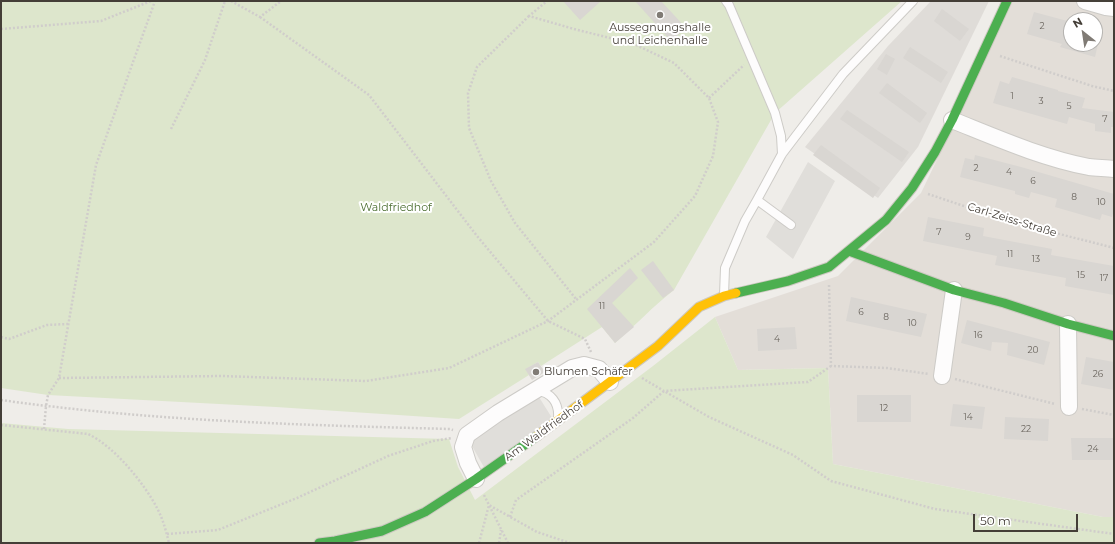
<!DOCTYPE html>
<meta charset="utf-8">
<style>
body{margin:0}
#map{position:relative;width:1115px;height:544px;overflow:hidden;background:#efede9;font-family:Montserrat,sans-serif}
canvas{display:block}
.frame{position:absolute;inset:0;border:2px solid #443e37;pointer-events:none}
.north{position:absolute;left:1063px;top:12px;width:40px;height:40px;box-sizing:border-box;background:#fff;border:1px solid #b4b2af;border-radius:50%;rotate:330deg;font-size:11px;font-weight:700;line-height:16px;text-align:center;color:#443e37}
.north::after{content:'';display:block;margin:auto;width:14px;height:18px;background:#807b75;clip-path:polygon(50% 0,100% 100%,50% 72%,0 100%)}
.scale{position:absolute;left:973px;top:514px;width:105px;height:18px;box-sizing:border-box;border:2px solid #443e37;border-top:0;padding-left:5px;font-size:12px;line-height:14px;white-space:nowrap;color:#443e37;-webkit-text-stroke:3px #fff;paint-order:stroke}
</style>
<div id="map">
<canvas width="1115" height="544"></canvas>
<div class="frame"></div>
<div class="north">N</div>
<div class="scale">50 m</div>
</div>
<script>
const c = document.querySelector('canvas').getContext('2d');
c.lineJoin = 'round';
function fill(path, color) { c.fillStyle = color; c.fill(path, 'evenodd'); }
function stroke(path, color, width, dash) { c.strokeStyle = color; c.lineWidth = width; c.lineCap = dash ? 'butt' : 'round'; c.setLineDash(dash || []); c.stroke(path); }
function drawText(font, color, halo, rows, align = 'center') {
  c.font = font + ' Montserrat,sans-serif'; c.lineWidth = 4; c.setLineDash([]); c.textBaseline = 'middle'; c.strokeStyle = halo; c.fillStyle = color; for (const [text, x, y, turn = 0] of rows) {
    c.save(); c.translate(x, y); c.rotate((+turn || 0) * Math.PI / 180); c.textAlign = isNaN(turn) ? turn : align; if (halo) c.strokeText(text, 0, 0); c.fillText(text, 0, 0); c.restore();
  }
}
fill(new Path2D(`
 M1013,1H1114V517H1103L833,464L828,368L738,370L715,317L838,276L921,193ZM1071,20H1095V44H1071Z`), '#e3ded8');
fill(new Path2D(`
 M931,1H989L918,147L878,198L805,147L888,46Z`), '#dfdcd8');
fill(new Path2D(`
 M1,1H902L775,113L674,290C653,306 635,326 615,343L602,327L541,366L538,362L526,369L529,375L459,419L276,407L48,395L1,388Z
 M715,317L738,370L828,368L833,464L1103,517H1114V543H1V423L68,429L449,439L458,467L475,500L653,366Z`), '#dde6cc');
fill(new Path2D(`
 M808,162L835,181L793,259L766,237Z
 M537,394L554,421L485,469L468,439Z`), '#e0deda');
fill(new Path2D(`
 M563,1H601L580,20Z
 M635,1H661L686,28L671,41Z
 M942,9L969,29L960,41L934,21Z
 M1034,12L1071,22V44H1098L1095,57L1060,47L1062,44L1027,34Z
 M910,47L948,72L941,83L903,58Z
 M886,54L895,59L887,75L877,69Z
 M1012,77L1058,90V91L1085,98L1082,108L1114,112V127H1111V133L1095,131V124L1069,117L1067,124L993,103L1000,81L1009,84Z
 M887,83L927,113L920,123L879,93Z
 M847,110L909,152L902,162L840,119Z
 M821,145L880,188L873,198L813,155Z
 M975,155L1021,167L1114,194V210L1112,217L1102,214L1100,220L1055,207L1057,199L1031,192L1029,198L1015,194V191L960,177L965,158L974,160Z
 M928,217L984,228L983,236L1052,249L1051,255L1114,266V295L1065,286L1066,278L995,265L997,256L923,241Z
 M653,261L674,290L663,298L641,270Z
 M630,268L638,278L612,303L634,327L615,343L587,309Z
 M851,297L927,314L921,337L846,321Z
 M967,320L1050,342L1044,365L1007,355L1008,343L992,342L991,351L961,343Z
 M795,327L797,349L758,351L757,329Z
 M1086,357L1114,362V390L1081,384Z
 M538,362L545,372L532,380L525,369Z
 M857,395H911V422H857Z
 M953,404L985,407L982,429L950,426Z
 M1005,417L1049,419L1048,441L1004,439Z
 M1071,438H1114V460H1072Z`), '#d9d6d2');
const lane = new Path2D(`
 M726,1L729,5L775,113L781,136L782,154
 M757,200L791,225
 M724,295L725,268L745,221L757,200L782,154L843,74L913,1
 M537,391C551,392 559,403 558,417`);
const street = new Path2D(`
 M1085,1L1106,7L1114,8
 M952,120C997,138 1042,158 1089,167C1097,168 1106,168 1114,169
 M1068,324L1069,407
 M942,376L954,290
 M476,479L468,463L463,447L467,435L498,413L572,368L584,365L599,369L610,382`);
const fast = new Path2D(`
 M849,251L954,290L1004,303L1068,324L1114,336
 M736,293L788,281L829,267L886,220L912,188L935,152L952,120L1007,1
 M319,543L335,541L382,531L425,512L476,479L537,436`);
const slow = new Path2D(`
 M537,436L658,346L699,307L724,296L736,293`);
stroke(lane, '#cdcbc7', 10);
stroke(street, '#cdcbc7', 18);
stroke(fast, '#cdc9c1', 11);
stroke(slow, '#cdc9c1', 11);
stroke(new Path2D(`
 M231,1L260,17L281,1
 M529,16L477,67L468,93L469,128L491,181L515,223L576,299
 M260,17L369,95L477,236L548,321L585,339L591,352
 M1,29L101,21L151,1
 M1000,56L1092,86L1114,91
 M709,98L744,65
 M171,129L205,60L225,1
 M928,194L1009,221L1114,248
 M829,285L831,366L887,368L929,374
 M1,337L9,339L47,325L68,324
 M59,378L222,376L366,381L449,368L548,321L654,242L695,196L713,156L718,122L709,98L674,63L634,44L574,29L529,16L547,1
 M642,378L664,391L808,382L831,366
 M955,379L1055,404
 M1,400C150,421 300,425 450,429L453,430
 M1082,409L1114,415
 M1,425L88,434C114,446 144,483 157,508C163,519 166,531 169,543
 M44,429L46,406L48,395L59,378L96,165L155,1
 M484,495L508,543
 M510,517L516,500L633,418L664,391L709,417L793,455L831,481L935,509L1114,534
 M167,534L218,530L297,498L388,456L433,441L452,438
 M479,543L489,505L537,532L570,543
 M499,543L501,530`), '#d0cdcb', 2.5, [2, 2]);
stroke(lane, '#fdfcfc', 8);
stroke(street, '#fdfcfc', 16);
stroke(fast, '#4caf50', 9);
stroke(slow, '#ffc107', 9);
for (const [x, y, r, color] of [
 [660,15,4,"#807b75"],
 [536,372,4,"#807b75"]
]) { const dot = new Path2D(); dot.arc(x, y, r, 0, 2 * Math.PI); c.fillStyle = color; c.fill(dot); stroke(dot, '#fff', 1.5); }
drawText('9px', '#6a655e', null, [
 ["2",1042,26],
 ["1",1012,96],
 ["3",1041,101],
 ["5",1069,106],
 ["7",1105,119],
 ["2",976,168],
 ["4",1009,172],
 ["6",1033,181],
 ["8",1074,197],
 ["10",1101,202],
 ["7",939,232],
 ["9",968,237],
 ["11",1010,254],
 ["13",1036,259],
 ["15",1081,275],
 ["17",1104,278],
 ["11",602,306],
 ["6",861,312],
 ["8",886,317],
 ["10",912,323],
 ["16",978,335],
 ["4",777,339],
 ["20",1033,350],
 ["26",1098,374],
 ["12",884,408],
 ["14",968,417],
 ["22",1026,429],
 ["24",1093,449]
]);
drawText('11px', '#443e37', '#fff', [
 ["Aussegnungshalle",660,28],
 ["und Leichenhalle",660,41],
 ["Blumen Schäfer",544,372,"left"]
]);
drawText('11px', '#4b6e31', '#fff', [
 ["Waldfriedhof",396,208]
]);
drawText('11px', '#443e37', '#fff', [
 ["Carl-Zeiss-Straße",1012,220,17],
 ["Am Waldfriedhof",544,431,-36]
]);
</script>
